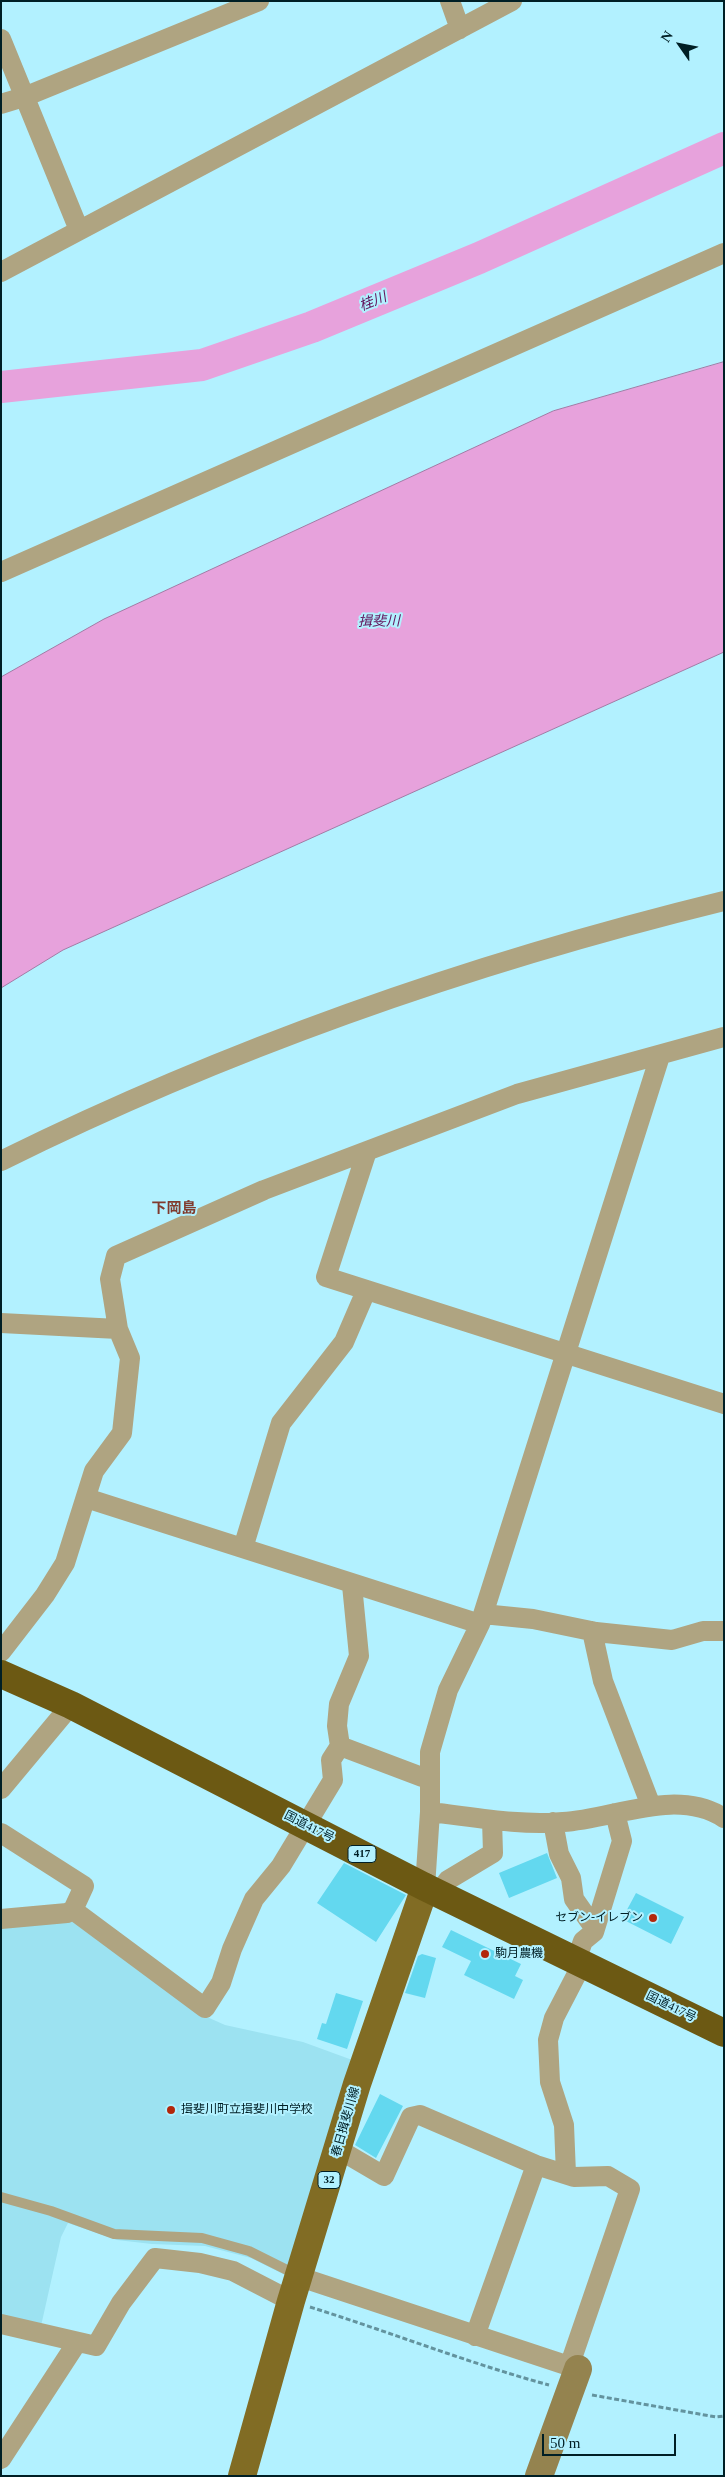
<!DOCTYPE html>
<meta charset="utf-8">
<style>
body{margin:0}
#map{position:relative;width:725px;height:2477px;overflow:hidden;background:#b2f1ff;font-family:"Times New Roman",serif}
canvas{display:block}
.frame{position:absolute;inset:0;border:2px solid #001f25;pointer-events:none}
.north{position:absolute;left:655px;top:20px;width:50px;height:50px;-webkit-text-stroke:4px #b2f1ff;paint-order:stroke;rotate:303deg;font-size:14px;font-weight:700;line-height:20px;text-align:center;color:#001f25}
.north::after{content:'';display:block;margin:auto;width:18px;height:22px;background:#001f25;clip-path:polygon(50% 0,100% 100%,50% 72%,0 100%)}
.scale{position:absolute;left:542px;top:2434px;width:134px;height:22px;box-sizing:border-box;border:2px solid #001f25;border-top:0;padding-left:6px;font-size:15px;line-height:18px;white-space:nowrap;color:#001f25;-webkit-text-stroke:4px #b2f1ff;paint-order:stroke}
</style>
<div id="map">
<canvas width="725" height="2477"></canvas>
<div class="frame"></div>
<div class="north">N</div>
<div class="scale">50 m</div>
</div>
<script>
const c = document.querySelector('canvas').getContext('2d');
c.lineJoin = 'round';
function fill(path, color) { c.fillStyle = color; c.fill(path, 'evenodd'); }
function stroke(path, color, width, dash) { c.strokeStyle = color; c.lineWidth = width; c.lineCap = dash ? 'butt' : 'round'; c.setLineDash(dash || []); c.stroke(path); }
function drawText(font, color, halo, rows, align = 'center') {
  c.font = font + ' "Times New Roman","Noto Sans JP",serif'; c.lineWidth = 4; c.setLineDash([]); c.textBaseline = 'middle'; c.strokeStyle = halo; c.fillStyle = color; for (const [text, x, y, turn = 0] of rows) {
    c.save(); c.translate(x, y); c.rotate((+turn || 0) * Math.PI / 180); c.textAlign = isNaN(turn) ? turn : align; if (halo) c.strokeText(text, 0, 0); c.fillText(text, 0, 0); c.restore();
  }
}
fill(new Path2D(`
 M78,1919L198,2013L225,2025L303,2042L355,2061L289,2277L251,2258L205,2246L152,2244L117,2240L68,2223L61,2237L41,2326L1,2316V1925Z`), '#9ce2f1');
const water = new Path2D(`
 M724,362V652L63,950L1,988V677L104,619L553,411Z`);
fill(water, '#e7a2dc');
stroke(water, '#a27ba5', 1);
stroke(new Path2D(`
 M1,387L202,365L312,327L479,258L724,148`), '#e7a2dc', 32);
fill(new Path2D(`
 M547,1853L557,1878L509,1898L499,1873Z
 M344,1863L406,1895L376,1942L317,1903Z
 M636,1893L684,1917L671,1944L622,1919Z
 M451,1930L521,1964L515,1976L523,1980L514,1999L464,1975L471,1961L442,1947Z
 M422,1954L436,1958L425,1998L405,1993L418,1956Z
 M336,1993L363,2001L347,2049L317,2039L322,2023L326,2024Z
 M380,2094L403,2106L376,2158L355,2145Z`), '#63d8ef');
stroke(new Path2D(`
 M310,2307C390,2332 468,2363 549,2385
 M592,2395L716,2417L724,2416`), '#63939e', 3, [5, 2.5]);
stroke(new Path2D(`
 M1,2197L51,2211L114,2234L202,2238L249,2251L297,2275`), '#afa481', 10);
stroke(new Path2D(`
 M450,1L460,29
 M1,39L79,230
 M1,104L24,97L259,1
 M1,272L512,1
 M1,572L724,253
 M367,1151L326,1277L724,1404
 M1,1161C231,1047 475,962 724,901
 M1,1323L118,1329
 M86,1498L480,1624
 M243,1548L281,1423L344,1342L366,1291
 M483,1614L533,1619L596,1632L672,1640L703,1631H724
 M592,1631L603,1681L651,1806
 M1,1652L45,1595L65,1563L94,1471L122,1433L130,1358L118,1329L110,1279L116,1256L264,1190L517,1094L724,1037
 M340,1746L337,1726L339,1704L359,1656L352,1585
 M1,1789L71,1705
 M430,1812C474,1817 519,1826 563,1822C614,1819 676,1787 724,1818
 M553,1822L559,1854L571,1878L574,1899L595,1929
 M1,1833L84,1886L73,1910
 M425,1887L430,1812V1752L448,1690L480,1624L660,1056
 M438,1893L448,1880L493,1853L492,1820
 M1,1919L67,1913L73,1910L205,2008L221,1983L232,1949L254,1899L281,1866L333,1780L331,1760L340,1746L422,1777H430
 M576,1961L583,1941L594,1932L622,1841L615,1813
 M338,2149L384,2176L411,2117L420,2115L536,2165L574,2177L608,2176L630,2189L569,2367
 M566,2174L564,2125L550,2082L548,2040L554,2018L582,1964
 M300,2277L578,2369
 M1,2324L96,2346L121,2303L155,2258L200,2263L233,2271L291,2301
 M475,2336L536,2165
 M1,2459L76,2344`), '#afa481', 20);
stroke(new Path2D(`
 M539,2476L578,2369`), '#94834f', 28);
stroke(new Path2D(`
 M242,2476L291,2301L357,2084L425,1887`), '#816c24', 28);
stroke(new Path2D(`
 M1,1674L71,1705L425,1887L724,2033`), '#6c5913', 28);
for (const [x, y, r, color] of [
 [653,1918,5,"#b3270b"],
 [485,1954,5,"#b3270b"],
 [171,2110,5,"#b3270b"]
]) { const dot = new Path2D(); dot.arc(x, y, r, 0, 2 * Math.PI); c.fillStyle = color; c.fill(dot); stroke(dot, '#b2f1ff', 2); }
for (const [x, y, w] of [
 [362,1854,28],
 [329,2180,22]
]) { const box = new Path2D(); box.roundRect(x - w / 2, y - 8.5, w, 17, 4); c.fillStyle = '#b2f1ff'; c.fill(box); stroke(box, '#001f25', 1); }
drawText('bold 11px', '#001f25', null, [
 ["417",362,1854],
 ["32",329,2180]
]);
drawText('12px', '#001f25', '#b2f1ff', [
 ["国道417号",309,1827,27],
 ["国道417号",671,2007,26],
 ["春日揖斐川線",346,2122,-74]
]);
drawText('12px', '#001f25', '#b2f1ff', [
 ["セブン-イレブン",643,1918,"right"],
 ["駒月農機",495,1954],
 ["揖斐川町立揖斐川中学校",181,2110]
], 'left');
drawText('italic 14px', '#62125a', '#b2f1ff', [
 ["桂川",373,302,-22],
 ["揖斐川",379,622,-1]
]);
drawText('bold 15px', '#803a2d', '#b2f1ff', [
 ["下岡島",174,1209]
]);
</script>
